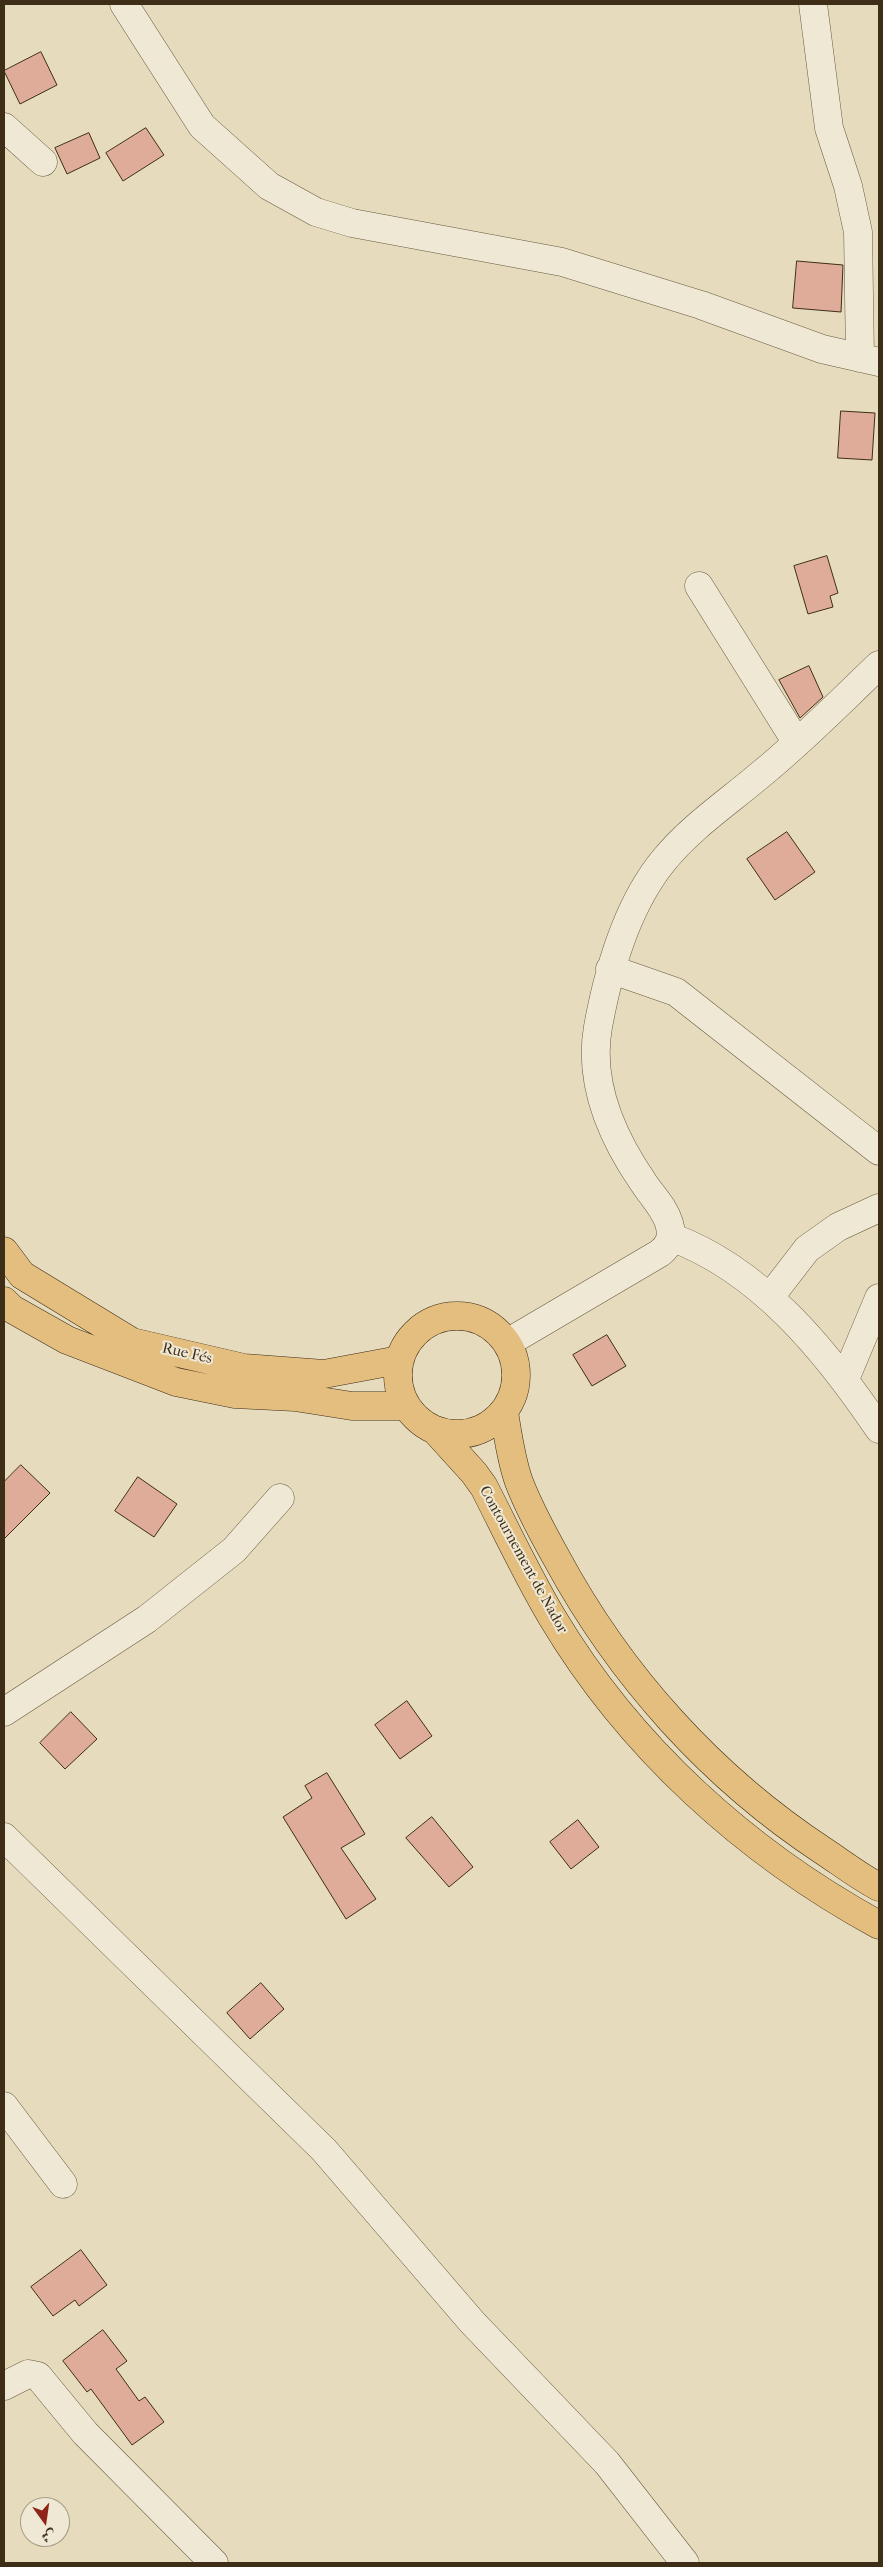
<!DOCTYPE html>
<meta charset="utf-8">
<style>
body{margin:0}
#map{position:relative;width:883px;height:2567px;overflow:hidden;background:#e6dcbd;font-family:"IM FELL French Canon",Amiri,serif}
canvas{display:block}
.frame{position:absolute;inset:0;border:5px solid #3e2d17;pointer-events:none}
.north{position:absolute;left:20px;top:2497px;width:50px;height:50px;box-sizing:border-box;background:#efe8d4;border:1px solid #a89d88;border-radius:50%;rotate:166deg;font-size:14px;font-weight:700;line-height:20px;text-align:center;color:#3e2d17}
.north::after{content:'';display:block;margin:auto;width:18px;height:22px;background:#8f2418;clip-path:polygon(50% 0,100% 100%,50% 72%,0 100%)}
</style>
<div id="map">
<canvas width="883" height="2567"></canvas>
<div class="frame"></div>
<div class="north">ش</div>
</div>
<script>
const c = document.querySelector('canvas').getContext('2d');
c.lineJoin = 'round';
function fill(path, color) { c.fillStyle = color; c.fill(path, 'evenodd'); }
function stroke(path, color, width, dash) { c.strokeStyle = color; c.lineWidth = width; c.lineCap = dash ? 'butt' : 'round'; c.setLineDash(dash || []); c.stroke(path); }
function drawText(font, color, halo, rows, align = 'center') {
  c.font = font + ' "IM FELL French Canon",serif'; c.lineWidth = 4; c.setLineDash([]); c.textBaseline = 'middle'; c.strokeStyle = halo; c.fillStyle = color; for (const [text, x, y, turn = 0] of rows) {
    c.save(); c.translate(x, y); c.rotate((+turn || 0) * Math.PI / 180); c.textAlign = isNaN(turn) ? turn : align; if (halo) c.strokeText(text, 0, 0); c.fillText(text, 0, 0); c.restore();
  }
}
const building = new Path2D(`
 M41,52L57,85L20,104L4,71Z
 M146,128L164,155L123,181L106,153Z
 M89,133L100,158L67,174L55,148Z
 M797,261L843,265L841,312L793,308Z
 M841,411L875,413L872,460L838,458Z
 M827,556L838,593L830,596L833,607L808,614L794,566Z
 M809,666L823,697L800,718L779,680Z
 M787,832L815,872L775,900L747,859Z
 M607,1335L626,1366L592,1386L573,1355Z
 M21,1465L50,1493L4,1539V1482Z
 M138,1477L177,1504L154,1537L115,1511Z
 M407,1701L432,1736L400,1759L375,1725Z
 M71,1712L97,1739L65,1769L40,1743Z
 M327,1773L365,1834L341,1848L376,1899L346,1919L283,1817L312,1798L305,1786Z
 M432,1817L473,1867L449,1887L406,1838Z
 M578,1820L599,1847L571,1869L550,1842Z
 M261,1983L284,2009L250,2039L227,2013Z
 M81,2250L107,2285L79,2306L75,2300L53,2316L31,2287Z
 M103,2330L127,2361L116,2369L139,2401L145,2397L164,2422L132,2445L91,2389L87,2392L63,2361Z`);
fill(building, '#deac98');
stroke(building, '#3e2d17', 1);
const minor = new Path2D(`
 M124,4L202,126L269,186L316,212L352,223L562,262L701,305L822,349L879,362
 M813,4L829,128L848,186L858,232L860,358
 M4,127L43,162
 M699,586L797,743
 M610,969L676,992L879,1151
 M671,1237C761,1270 827,1352 879,1429
 M770,1297L807,1249L838,1227L879,1208
 M507,1343L660,1253C670,1245 673,1236 669,1223C664,1207 652,1196 643,1182C612,1137 588,1083 598,1027C608,972 627,905 664,860C691,827 727,803 760,775C802,741 840,702 879,665
 M845,1379L879,1298
 M4,1712L147,1619L234,1550L280,1498
 M4,1837L324,2150L472,2322L607,2463L685,2563
 M4,2106L63,2184
 M4,2386L28,2374L38,2376L85,2433L214,2563`);
const highway = new Path2D(`
 M4,1251L22,1275L132,1342L244,1368L324,1374L399,1360
 M4,1301L12,1309L67,1340L176,1382L235,1394L295,1397L352,1406H405
 M398 1375a59 59 0 1 1 118 0a59 59 0 1 1-118 0Z
 M504,1412C508,1436 511,1460 519,1482C529,1508 542,1532 556,1557C620,1676 712,1778 825,1852C843,1864 860,1877 879,1887
 M435,1430L474,1473L484,1487C506,1530 527,1575 552,1617C630,1748 747,1853 879,1925`);
stroke(minor, '#685940', 29);
stroke(highway, '#3e2d17', 29);
stroke(minor, '#efe8d4', 28);
stroke(highway, '#e3be7e', 28);
drawText('15px', '#3e2d17', '#efe8d4', [
 ["Rue Fés",187,1354,13],
 ["Contournement de Nador",523,1560,61]
]);
</script>
